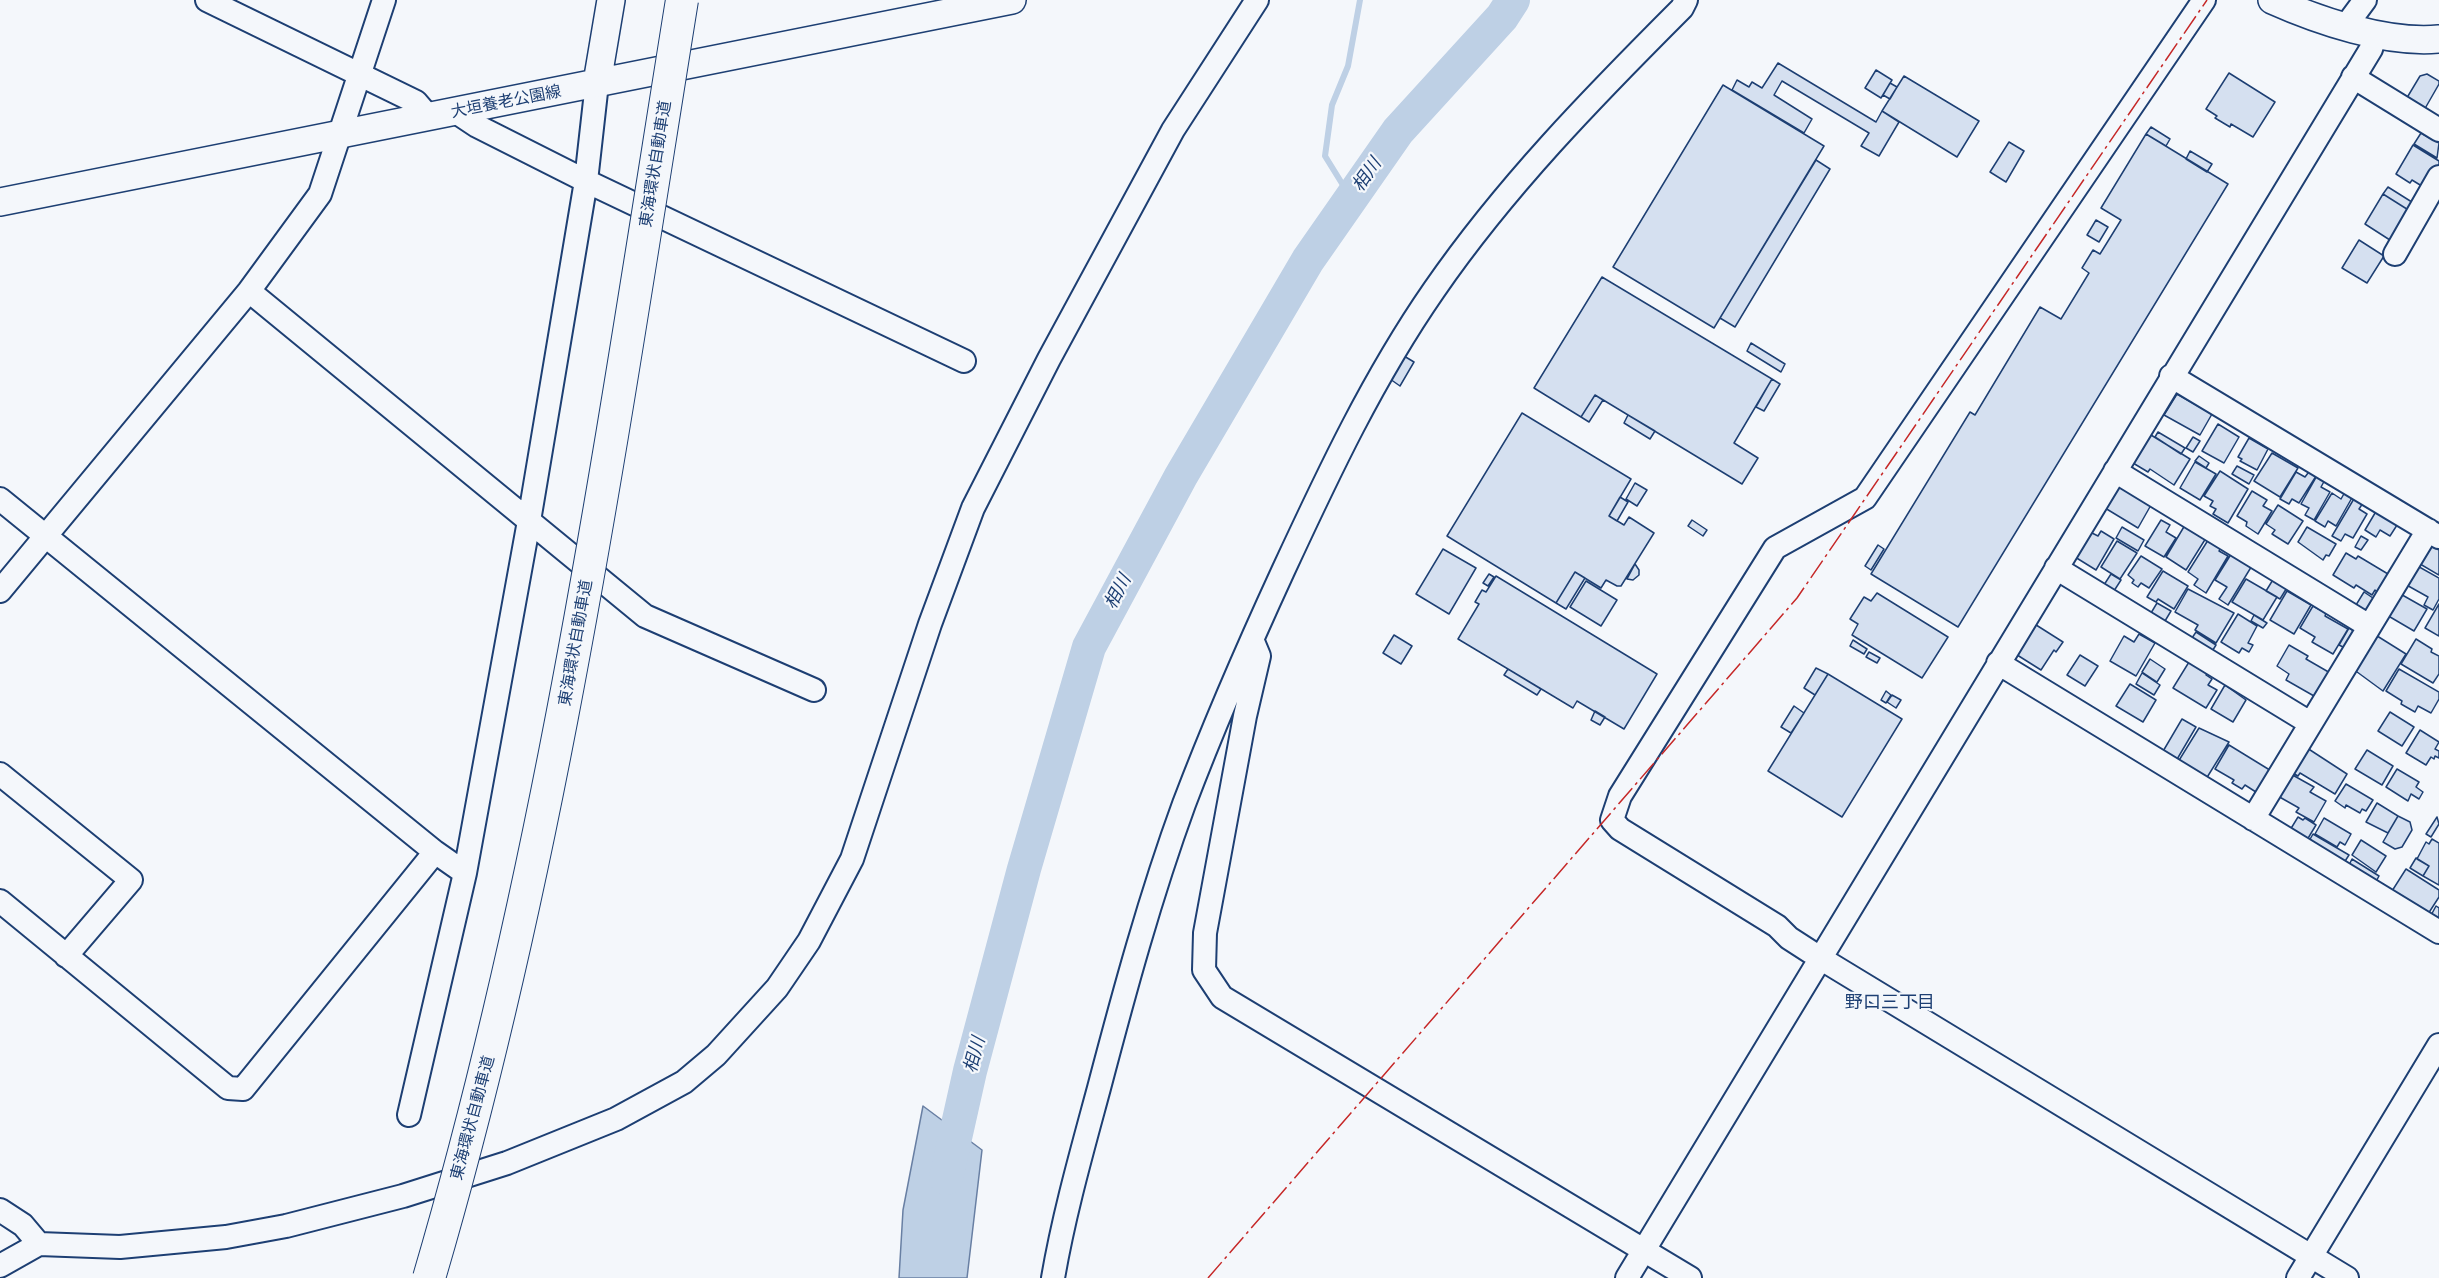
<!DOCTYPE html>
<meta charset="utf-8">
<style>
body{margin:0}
canvas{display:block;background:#f4f7fb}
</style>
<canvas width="2439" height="1278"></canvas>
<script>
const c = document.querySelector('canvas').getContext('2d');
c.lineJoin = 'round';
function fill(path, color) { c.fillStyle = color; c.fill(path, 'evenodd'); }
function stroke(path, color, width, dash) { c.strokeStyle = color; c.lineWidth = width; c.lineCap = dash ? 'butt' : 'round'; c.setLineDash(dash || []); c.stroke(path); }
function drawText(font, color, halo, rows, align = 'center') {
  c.font = font + ' Rubik,"Noto Sans JP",sans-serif'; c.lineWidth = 4.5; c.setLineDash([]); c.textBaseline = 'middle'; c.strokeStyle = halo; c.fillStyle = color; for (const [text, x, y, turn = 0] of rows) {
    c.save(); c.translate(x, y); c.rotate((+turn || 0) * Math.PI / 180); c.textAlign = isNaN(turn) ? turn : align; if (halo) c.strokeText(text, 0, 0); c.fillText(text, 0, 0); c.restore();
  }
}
const water = new Path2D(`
 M923,1106L982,1150L967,1278H899L903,1210Z`);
fill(water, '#bed0e5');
stroke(water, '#687fa3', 1.5);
stroke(new Path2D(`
 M1351,198L1325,156L1332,105L1348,66L1360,0`), '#bed0e5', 6);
stroke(new Path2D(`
 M946,1178L970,1071L1024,869L1089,647L1181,476L1308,260L1398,131L1502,17L1513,0`), '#bed0e5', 34);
const building = new Path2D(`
 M1778,63L1876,122L1882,111L1899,122L1879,156L1861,146L1869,133L1782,81L1774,95L1812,119L1804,133L1732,90L1737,80L1749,87L1752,82L1762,88Z
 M1876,70L1892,80L1881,98L1865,88Z
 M2229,73L2275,102L2253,137L2231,124L2230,127L2215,118L2217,116L2206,109Z
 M2427,74L2439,81V84L2423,112L2405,101L2420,76Z
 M1904,76L1979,121L1957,157L1882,111Z
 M1890,83L1897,87L1890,99L1883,95Z
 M1723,85L1824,146L1714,328L1613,267Z
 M2151,127L2170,139L2166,146L2146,134Z
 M2421,133L2439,143L2437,158L2414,144Z
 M2146,134L2228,184L1958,627L1871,574L1970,412L1975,415L2040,307L2061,319L2089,273L2082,268L2093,250L2100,254L2121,220L2101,208Z
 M2009,142L2024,151L2006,182L1990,172Z
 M2413,145L2439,161V165L2425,188L2412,180L2410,183L2396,174Z
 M2190,151L2212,164L2207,172L2186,159Z
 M1816,160L1830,169L1735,327L1720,318Z
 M2388,187L2415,204L2410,211L2383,194Z
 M2383,194L2410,211L2393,242L2365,224Z
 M2096,220L2108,227L2099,242L2087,235Z
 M2359,240L2384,256L2367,283L2342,268Z
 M1602,277L1772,379L1734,443L1758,458L1742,484L1595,395L1581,417L1534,388Z
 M1751,343L1785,364L1781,372L1747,351Z
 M1404,356L1414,362L1400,386L1390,379Z
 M1772,379L1780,384L1764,411L1756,407Z
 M2177,394L2212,414L2200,435L2164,415Z
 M1595,395L1603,400L1589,422L1581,417Z
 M1522,413L1631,479L1609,516L1624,525L1629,517L1654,533L1621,586H1617L1606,580L1601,588L1575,572L1556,603L1447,536Z
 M1628,415L1655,431L1650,439L1624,423Z
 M2218,424L2239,437L2224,463L2202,451Z
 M2158,432L2185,448L2181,454L2155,437Z
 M2151,435L2190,459L2174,485L2150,469L2148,472L2133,463Z
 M2193,437L2200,441L2193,452L2186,448Z
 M2249,438L2268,449L2257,470L2240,461L2242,459L2238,457Z
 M2272,453L2298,468L2280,497L2254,481Z
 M2199,456L2209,463L2206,468L2195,461Z
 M2195,462L2216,474L2200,500L2180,488Z
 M2237,466L2254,475L2249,484L2232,474Z
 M2311,469L2318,473L2299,503L2292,499L2289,504L2280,499L2296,472L2305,477Z
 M2220,471L2248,489L2228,523L2213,514L2216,509L2210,506L2213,501L2204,496Z
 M2318,474L2326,478L2321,487L2330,492L2314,520L2305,515L2309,508L2301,504Z
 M1635,483L1647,490L1637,506L1626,499Z
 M2119,486L2151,505L2138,528L2105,508Z
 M2252,491L2267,500L2263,506L2272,511L2258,534L2246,526L2247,522L2237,516Z
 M2345,492L2353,496L2336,526L2328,521L2325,527L2315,521L2332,493L2341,499Z
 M1620,497L1628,502L1617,521L1609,516Z
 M2355,497L2363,503L2359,509L2367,514L2353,538L2345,534L2341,541L2332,536Z
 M2278,505L2303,521L2288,544L2272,534L2275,530L2266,524Z
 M2378,508L2399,522L2390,536L2380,530L2376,537L2365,530Z
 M1692,520L1707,530L1703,536L1688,526Z
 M2161,520L2170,525L2166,532L2176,538L2164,557L2145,546Z
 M2185,525L2206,538L2186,570L2166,557Z
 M2122,527L2144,540L2138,551L2116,538Z
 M2307,527L2336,544L2329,556L2326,555L2323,560L2298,542Z
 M2101,531L2114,539L2096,570L2075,557L2090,532L2098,536Z
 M2361,536L2368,540L2361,550L2355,547Z
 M2210,537L2222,545L2219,551L2228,556L2206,593L2194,585L2198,579L2188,572Z
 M2117,541L2137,553L2120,579L2101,567Z
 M2426,543L2439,550V575L2415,561Z
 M1878,545L1884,549L1871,570L1865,566Z
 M1443,549L1476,568L1449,614L1416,594Z
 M2233,551L2253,564L2228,605L2219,599L2227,587L2215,580Z
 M2346,553L2356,559L2358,556L2388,574L2377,592L2375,590L2372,595L2356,585L2354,588L2333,575Z
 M2141,556L2162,569L2149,588L2141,583L2138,587L2132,583L2134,580L2128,575Z
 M1635,564L1639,570V575L1633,580L1627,579Z
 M2414,564L2439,578V599L2433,610L2424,605L2428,597L2403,583Z
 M2163,571L2188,586L2174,609L2158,599L2156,602L2147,597Z
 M1575,572L1585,578L1566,609L1556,603Z
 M1489,574L1494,577L1488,586L1483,583Z
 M2111,574L2121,580L2112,594L2102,588Z
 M1496,576L1657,674L1624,729L1577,701L1573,708L1458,639L1479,604L1475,602L1482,590L1486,592Z
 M2274,578L2288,586L2280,599L2266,591Z
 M2246,579L2277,597L2263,620L2232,602Z
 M1586,581L1617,600L1601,626L1570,607Z
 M2188,589L2234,613L2216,643L2195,630L2198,625L2175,612Z
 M2287,591L2311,605L2294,634L2270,620Z
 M2364,592L2376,600L2368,612L2356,605Z
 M2397,592L2427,609L2414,631L2385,614Z
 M1877,593L1948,637L1922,678L1852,635L1858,624L1850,619L1864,597L1871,601Z
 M2157,603L2171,611L2162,626L2148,618Z
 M2439,604V636L2425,628Z
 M2313,606L2326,613L2325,616L2348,629L2333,654L2312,642L2315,637L2300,628Z
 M2238,614L2257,626L2248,643L2253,645L2249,652L2242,648L2239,653L2221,642Z
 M2254,615L2267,623L2263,628L2251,621Z
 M2033,623L2063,642L2056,652L2054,650L2041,670L2014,653Z
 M2349,628L2357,633L2347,649L2339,645Z
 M2196,632L2216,645L2211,653L2190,641Z
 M2139,634L2155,643L2136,676L2110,661L2124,636L2134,642Z
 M2374,634L2406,654L2383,691L2353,669Z
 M1394,635L1412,646L1401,664L1383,653Z
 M2416,639L2432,649L2431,652L2439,656V674L2433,683L2401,664Z
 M1853,640L1867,649L1864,654L1850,646Z
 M2289,645L2308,656L2306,659L2332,674L2321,692L2318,690L2314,696L2286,680L2289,674L2277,666Z
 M1869,652L1880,658L1877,663L1866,657Z
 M2080,655L2098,666L2085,686L2067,675Z
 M2150,659L2165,669L2157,682L2142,672Z
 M2189,662L2207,673L2206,675L2212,679L2208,685L2217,690L2206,708L2173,688Z
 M1816,668L1828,674L1815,695L1804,688Z
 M1508,669L1541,689L1537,695L1504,675Z
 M2399,669L2439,692V699L2431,713L2418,706L2415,712L2401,704L2402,701L2386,691Z
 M2142,673L2160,685L2154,695L2136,684Z
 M1828,674L1902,719L1842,817L1768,771Z
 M2130,684L2156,700L2143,722L2116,706Z
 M2225,685L2246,700L2233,722L2211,709Z
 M1886,691L1891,695L1886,703L1881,700Z
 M1892,695L1901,700L1896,708L1887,702Z
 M1794,706L1804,713L1791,733L1781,727Z
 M1595,711L1605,717L1600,725L1591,720Z
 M2390,712L2414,727L2402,746L2378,731Z
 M2182,719L2196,727L2176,761L2162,753Z
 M2199,728L2229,742L2206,779L2178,762Z
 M2420,730L2439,742L2435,749L2439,751V758L2435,756L2434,759L2431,757L2426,765L2406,753Z
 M2229,745L2273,772L2259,794L2245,785L2242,789L2232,783L2234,780L2215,769Z
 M2304,746L2347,774L2335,794L2300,773L2298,776L2289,771Z
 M2367,750L2393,766L2382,785L2355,769Z
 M2397,769L2419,782L2416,787L2423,792L2419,799L2411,794L2408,801L2386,787Z
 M2289,773L2314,787L2310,792L2326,801L2314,822L2296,812L2299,808L2276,795Z
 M2346,784L2373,800L2366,811L2362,809L2360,813L2346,805L2345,808L2335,801Z
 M2377,803L2398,816L2388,833L2366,822Z
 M2398,816L2410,822L2412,830L2402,847L2395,849L2383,842Z
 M2298,817L2303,820L2305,818L2316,825L2304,845L2287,835Z
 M2437,817L2439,824L2431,837L2426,834Z
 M2324,818L2351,834L2345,845L2340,842L2337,847L2315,834Z
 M2313,834L2349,855L2340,869L2305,848Z
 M2432,839L2439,843V885L2423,876L2429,866L2417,859L2426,842L2429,844Z
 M2361,840L2386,856L2376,872L2352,855Z
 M2416,858L2429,866L2423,876L2410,868Z
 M2352,859L2379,876L2373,887L2346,871Z
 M2406,869L2439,890V897L2428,914L2392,891Z
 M2436,906L2439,908V925L2429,919Z`);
fill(building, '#d5e0f0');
stroke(building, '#1d3f73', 1.5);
const minor = new Path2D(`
 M207,0L416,102L428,116
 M2204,0L1865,498L1775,548L1620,796L1612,820L1620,829L1777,926L1789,938L1820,958L2347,1278
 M2345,27L2365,0
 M2353,77L2439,130
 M456,112L477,126L586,181L964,361
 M2395,254L2439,177
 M249,291L645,616L814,690
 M2171,376L2439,537
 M2115,471L2369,626
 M0,499L435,852L465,873
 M2056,568L2310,723
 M0,591L249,291L320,194L384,0
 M1254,644L1259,656L1245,716L1205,933L1204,970L1222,997L1690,1278
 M1998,663L2439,932
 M0,774L131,880L66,956
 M2253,819L2428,530
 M0,901L228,1088L243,1089L435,852
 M409,1115L465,873L529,521L586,181L597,83
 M0,1210L23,1225L39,1244
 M0,1266L39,1244L120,1247L226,1237L286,1226L403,1196L507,1163L616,1119L684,1082L716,1055L777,988L809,941L852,859L930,624L973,508L1049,359L1173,130L1257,0
 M1053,1278C1064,1214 1082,1151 1099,1088C1124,993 1150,897 1184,804C1214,725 1248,647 1283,571C1328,474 1373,378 1434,290C1505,187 1593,97 1682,8L1686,0
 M1627,1278L2371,49L2376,33
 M2298,1278L2439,1045`);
const major = new Path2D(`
 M2272,0C2319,21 2387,44 2439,39
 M597,83L611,0
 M0,202L1012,0`);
stroke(minor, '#1d3f73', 26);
stroke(major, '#1d3f73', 30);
stroke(minor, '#f4f7fb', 22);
stroke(major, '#f4f7fb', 27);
const highwayBridge = new Path2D(`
 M429,1278C552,860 613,429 682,0`);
stroke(highwayBridge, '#1d3f73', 34, []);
stroke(highwayBridge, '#f4f7fb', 32);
stroke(new Path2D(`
 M1208,1278L1797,598L2207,0`), '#c62828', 1.5, [21, 4.5, 3, 4.5]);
drawText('16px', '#1d3f73', '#f4f7fb', [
 ["大垣養老公園線",506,102,-11],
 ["東海環状自動車道",656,164,-81],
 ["東海環状自動車道",576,643,-80],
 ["東海環状自動車道",473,1118,-75]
]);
drawText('italic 18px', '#1d3f73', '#f4f7fb', [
 ["相川",1367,175,-55],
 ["相川",1118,592,-62],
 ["相川",975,1055,-75]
]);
drawText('18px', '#1d3f73', '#f4f7fb', [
 ["野口三丁目",1890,1003]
]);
</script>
